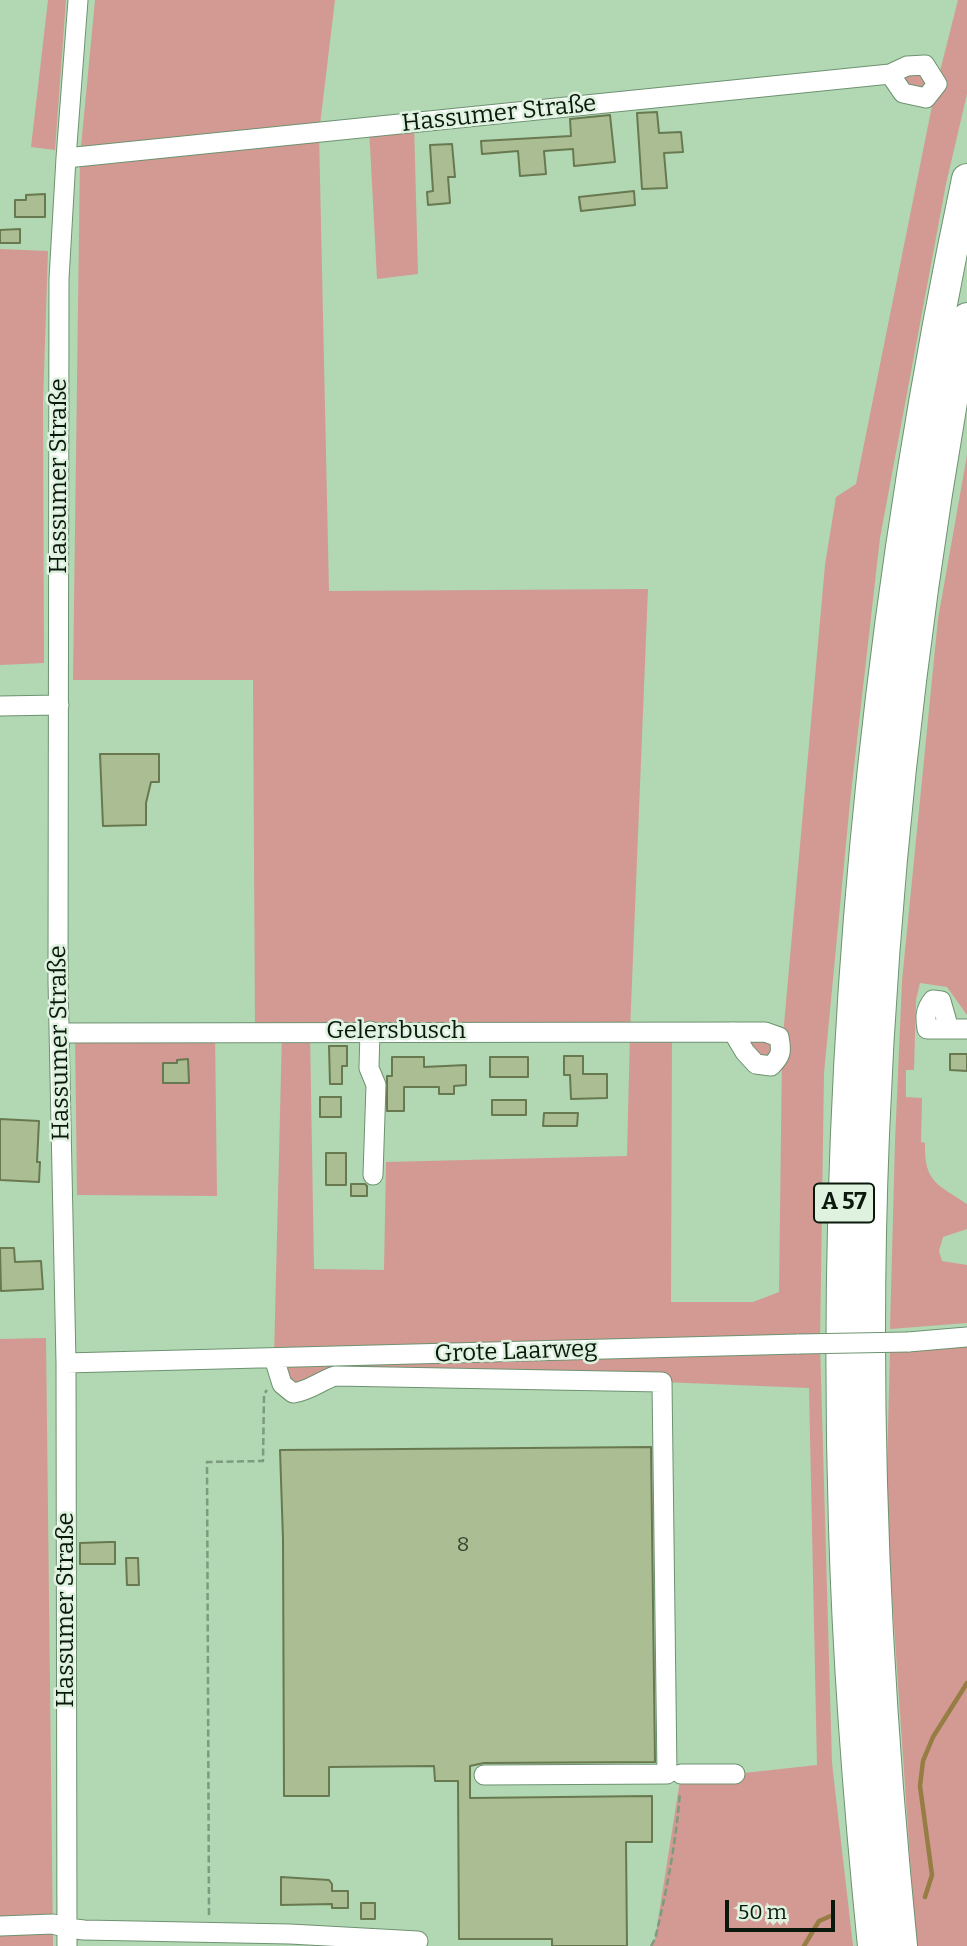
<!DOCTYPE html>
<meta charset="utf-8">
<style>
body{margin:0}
#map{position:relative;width:967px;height:1946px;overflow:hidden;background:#b1d7b3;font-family:Bitter,serif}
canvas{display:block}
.scale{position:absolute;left:725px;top:1900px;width:110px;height:32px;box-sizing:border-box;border:4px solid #0b190c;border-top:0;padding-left:9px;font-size:21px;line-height:24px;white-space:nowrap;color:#0b190c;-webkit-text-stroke:5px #dff2e0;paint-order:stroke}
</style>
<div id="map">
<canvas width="967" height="1946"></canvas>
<div class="scale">50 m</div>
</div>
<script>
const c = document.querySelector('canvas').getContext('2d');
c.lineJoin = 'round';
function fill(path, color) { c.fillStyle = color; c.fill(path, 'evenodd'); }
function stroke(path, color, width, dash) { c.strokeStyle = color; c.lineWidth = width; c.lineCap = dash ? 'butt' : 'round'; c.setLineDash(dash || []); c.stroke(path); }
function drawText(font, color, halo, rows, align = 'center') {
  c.font = font + ' Bitter,serif'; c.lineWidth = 5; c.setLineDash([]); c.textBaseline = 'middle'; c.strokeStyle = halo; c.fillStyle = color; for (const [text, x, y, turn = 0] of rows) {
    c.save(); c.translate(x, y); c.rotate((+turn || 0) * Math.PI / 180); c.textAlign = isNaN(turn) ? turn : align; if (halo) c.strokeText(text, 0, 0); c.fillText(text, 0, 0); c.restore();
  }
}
fill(new Path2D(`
 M48,0H66L55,150L31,147Z
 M95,0H335L319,133L329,591L648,589L630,1031L672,1032L671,1302H753L779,1292L782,1055L771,1066L733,1032L782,1047L825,565L836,497L856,484L936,86L926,98L890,74L907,66L937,83L958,0H967V94L946,184L880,538L850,802L824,1073L820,1344L832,1763L853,1946H651L655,1939L681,1774H735L817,1765L809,1388L662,1382L335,1376L293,1393L274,1358L282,1032H255L253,680H73L80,157ZM310,1031L630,1032L627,1156L386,1162L384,1270L314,1269Z
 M414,123L418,274L377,279L369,127Z
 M0,249L48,251L43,403L44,663L0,665Z
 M967,455V1015L947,987L920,983L916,1000L914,1070H906V1097L922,1098L921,1142L925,1143C924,1182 937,1184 967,1204V1229L943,1237L939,1251L942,1261L967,1265V1323L890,1329L895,1142L902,981L938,619Z
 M215,1032L217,1196L77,1195L75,1033Z
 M46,1338L53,1946H0V1339Z
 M967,1345V1946H916L886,1509L890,1350Z`), '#d39a93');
stroke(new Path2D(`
 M925,1897L932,1875L920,1786L923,1761L933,1737L967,1683
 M804,1946L819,1921L833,1915`), '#957d44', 4.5);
const building = new Path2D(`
 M657,112L659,133L681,132L683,152L664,153L667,188L642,189L637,113Z
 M610,115L615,162L574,166L573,149L544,151L546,174L520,176L518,151L482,154L481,141L571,136L570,119Z
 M452,144L455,177H448L450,203L428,205L427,192L433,191L430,145Z
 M634,191L635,205L581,211L579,197Z
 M45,194V217H15V200H26V195Z
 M20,229V243H0V230Z
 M100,754H159V782H151L146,803V825L103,826Z
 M329,1046H347V1066H342V1084H330Z
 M950,1054H967V1071L950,1070Z
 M564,1056H583V1074H607V1098L571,1099L570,1075H564Z
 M392,1057H424V1067L466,1065V1085L454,1086V1094H439V1087H404V1111H387V1076H392Z
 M490,1057H528V1077H490Z
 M188,1059L189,1083H163V1063H177V1060Z
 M320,1097H341V1117H320Z
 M492,1100H526V1115H492Z
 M544,1113H578L577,1126H543Z
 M0,1119L39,1121L37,1162H40L39,1182L0,1180Z
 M326,1153H346V1185H326Z
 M351,1184H365L367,1186V1196H351Z
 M0,1248H14L15,1262L41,1261L43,1289L1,1291Z
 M651,1447L655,1762L484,1763L470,1766V1798L652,1796V1842H626L627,1946H552V1939H459L458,1781H435L434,1766L329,1767V1796H284L283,1539L280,1450Z
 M109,1542H115V1564H80V1543Z
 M126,1558H138L139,1585H127Z
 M281,1877L329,1880L332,1884V1891H348V1908H332V1904L281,1905Z
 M361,1903H375V1919H361Z`);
fill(building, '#abbd92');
stroke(building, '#687950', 2);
const minor = new Path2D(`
 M66,158L890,74L903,93L926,98L937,84L925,65L907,66L890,74
 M0,706L59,705
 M949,1029L941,1001L933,1000C925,1010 925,1017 927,1029H967
 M370,1031L369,1068L376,1085L373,1175
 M59,1033L765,1032L779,1037C782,1052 781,1056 771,1066L756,1064L745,1052L733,1032
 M908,1342L967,1337
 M274,1358L282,1384L293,1393C309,1391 320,1381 335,1376L662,1382L667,1774L484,1775
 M66,1363L799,1344
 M681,1774H735
 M0,1926L53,1924L67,1928L84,1930L290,1934L418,1941
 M67,1946L66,1363L58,980L59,279L66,158L78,0`);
const highway = new Path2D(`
 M873,1946C859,1807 848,1667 844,1527C830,1074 873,622 967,179
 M902,1946C875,1676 863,1405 874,1134C885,860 917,587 967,318`);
stroke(minor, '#6e9271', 21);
stroke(highway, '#6e9271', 32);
stroke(new Path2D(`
 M209,1915L207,1462L263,1461L264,1394L267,1390
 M651,1946L655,1939C667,1890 676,1842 680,1792`), '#7d9b7e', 2.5, [7, 3.5]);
stroke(minor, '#fff', 19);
stroke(highway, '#fff', 30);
const minorBridge = new Path2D(`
 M799,1344L908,1342`);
stroke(minorBridge, '#6e9271', 21, []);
stroke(minorBridge, '#fff', 19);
drawText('21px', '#33422e', null, [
 ["8",463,1545]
]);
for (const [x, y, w] of [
 [844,1203,60]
]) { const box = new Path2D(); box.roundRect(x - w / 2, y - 19.5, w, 39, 5); c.fillStyle = '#dff2e0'; c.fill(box); stroke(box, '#0b190c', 2); }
drawText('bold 23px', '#0b190c', null, [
 ["A 57",844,1203]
]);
drawText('24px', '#0b190c', '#dff2e0', [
 ["Hassumer Straße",499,114,-6],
 ["Hassumer Straße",59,476,-90],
 ["Gelersbusch",396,1031],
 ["Hassumer Straße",60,1043,-91],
 ["Grote Laarweg",516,1352,-2],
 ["Hassumer Straße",66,1610,-90]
]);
</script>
